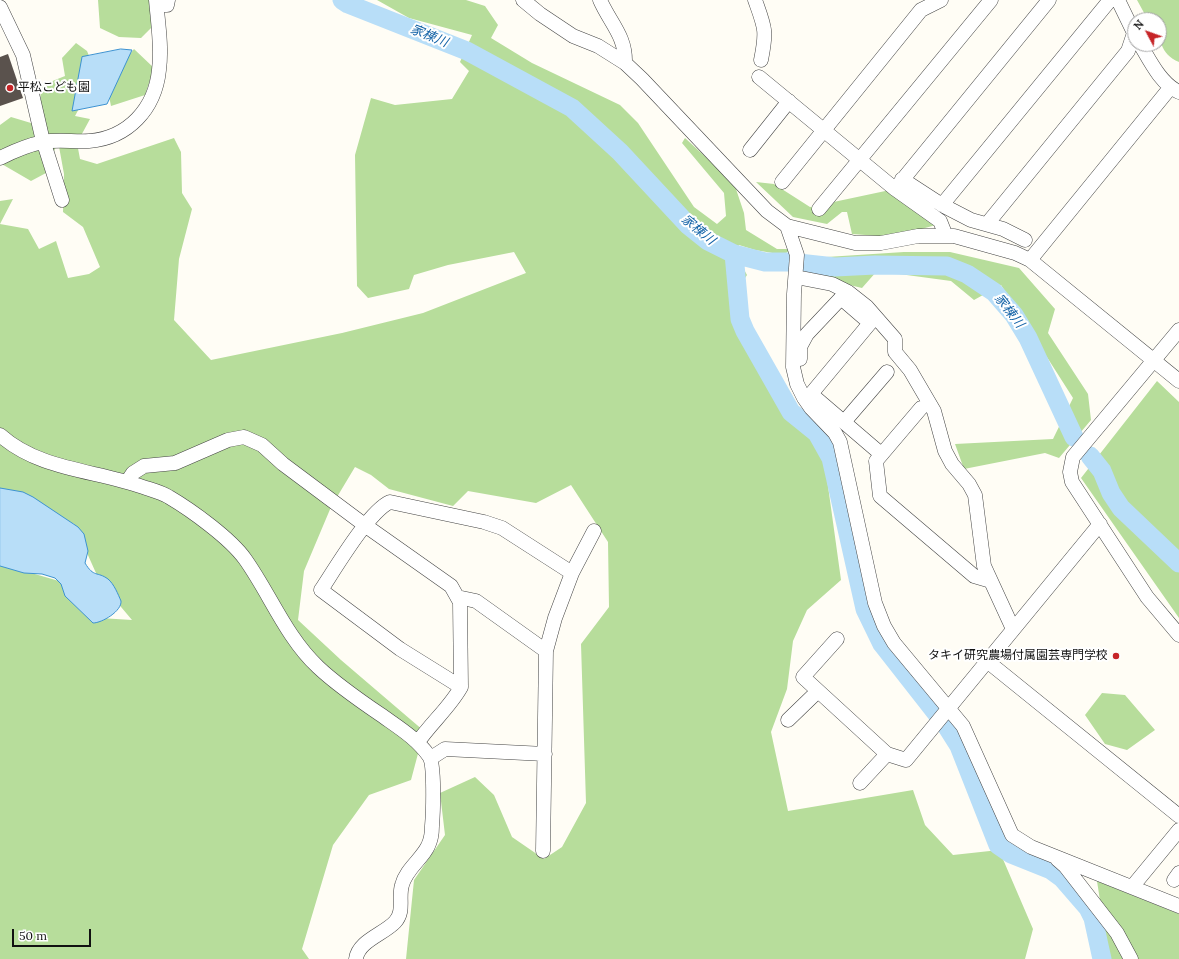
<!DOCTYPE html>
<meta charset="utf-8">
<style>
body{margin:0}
#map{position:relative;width:1179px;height:959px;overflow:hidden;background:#fffdf5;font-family:Lora,serif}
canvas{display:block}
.north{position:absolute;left:1127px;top:12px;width:40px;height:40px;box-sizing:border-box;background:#fff;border:1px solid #a0a0a0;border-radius:50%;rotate:311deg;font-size:11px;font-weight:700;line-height:16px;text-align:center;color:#111}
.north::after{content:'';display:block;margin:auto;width:14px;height:18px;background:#c62427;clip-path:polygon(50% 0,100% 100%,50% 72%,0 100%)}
.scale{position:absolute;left:12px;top:929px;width:79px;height:18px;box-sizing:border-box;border:2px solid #111;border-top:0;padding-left:5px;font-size:12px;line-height:14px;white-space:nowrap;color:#111;-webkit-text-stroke:3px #fff;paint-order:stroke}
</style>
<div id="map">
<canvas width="1179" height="959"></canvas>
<div class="north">N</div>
<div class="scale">50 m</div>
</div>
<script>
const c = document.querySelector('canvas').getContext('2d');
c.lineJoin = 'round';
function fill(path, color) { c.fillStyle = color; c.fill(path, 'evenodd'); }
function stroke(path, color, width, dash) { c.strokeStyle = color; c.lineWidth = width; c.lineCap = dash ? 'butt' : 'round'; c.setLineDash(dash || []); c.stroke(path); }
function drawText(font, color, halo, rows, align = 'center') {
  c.font = font + ' Lora,"Noto Sans JP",serif'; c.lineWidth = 4; c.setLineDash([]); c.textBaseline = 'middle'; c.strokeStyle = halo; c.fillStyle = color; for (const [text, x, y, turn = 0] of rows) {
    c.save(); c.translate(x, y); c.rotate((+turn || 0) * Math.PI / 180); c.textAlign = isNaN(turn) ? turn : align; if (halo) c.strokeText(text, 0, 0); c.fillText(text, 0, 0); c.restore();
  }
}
fill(new Path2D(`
 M98,0H151L153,26L141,38L119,37L100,28Z
 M377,0H466L485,6L498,25L491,38L532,63L620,105L638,123L694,207L717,224L726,216L724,193L682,143L685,138L734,183L744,213L746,230L777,249H791L784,255L755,250L739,245L735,253L747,275L731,300L743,332L775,382L823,450L841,580L807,610L793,641L787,689L771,732L788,811L913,790L925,825L953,855L999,850L1033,929L1025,959H406L414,880L445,835L440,793L475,777L494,795L512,837L544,859L562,847L586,803L581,644L609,607L608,542L571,485L536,503L468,491L453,506L389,489L371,475L355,467L331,507L304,571L298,620L341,660L424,731L411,780L369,795L333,845L302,949L309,959H0V564L59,581L100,618L132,620L100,582L74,524L0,491V201L13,199L0,224L28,229L39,249L56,241L68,278L89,274L100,267L83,227L63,212L64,174L58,141L46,173L31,181L0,163V125L11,117L31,123L41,104L40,86L65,76L62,58L76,43L87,51L97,75L75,116L90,119L77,143L80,159L97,164L174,138L181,152L182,193L192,209L179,259L174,320L211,360L342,333L423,313L526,273L514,252L448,265L414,275L409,289L368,298L357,286L355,155L371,98L395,105L452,99L469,71L460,62L472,35L409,18Z
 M1137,0H1179V62C1160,54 1159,39 1159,20H1148Z
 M134,49L154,68L145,95L111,106L108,91L110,78Z
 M756,182L774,184L810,207L890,190L936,225L892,237L852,234L847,212H842L827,224L793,217Z
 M904,252H950L1019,268L1055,309L1048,333L1088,394L1091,420L1059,458L1045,453L964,469L955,444L1053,439L1073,398L1001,285L974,300L951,281L877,271L862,288L808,275L811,258Z
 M1157,381L1179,402V618L1081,478Z
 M1102,693L1125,695L1155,730L1127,750L1105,744L1085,715Z
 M1097,881L1179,914V959H1106L1108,953Z`), '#b7dd9b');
const water = new Path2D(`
 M121,49L132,50L107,104L72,111L82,57Z
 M0,488L23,492L33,497L78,527L84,534L88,551L85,563C94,578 97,571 108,579C114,584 118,594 121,601C122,611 102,623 93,623L65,596L61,584L55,578L42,574L24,573L0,566Z`);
fill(water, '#b8def8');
stroke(water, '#3d92d1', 1);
stroke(new Path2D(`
 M342,0L348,4L467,51L572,108L620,152L688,225L708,241L734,254L765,262H789L835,267L875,265L947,266L967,274L994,292L1014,315L1028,338L1074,437
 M734,254L740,319L745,331L791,412L817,433L831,458L865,609L882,644L947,727L959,746L998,845L1011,854L1051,870L1062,878L1088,908L1093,918L1102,959
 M1090,456L1102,471L1111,493L1121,508L1179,563`), '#b8def8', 19);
fill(new Path2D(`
 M8,54L23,98L0,106V57Z`), '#5a524d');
const minor = new Path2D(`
 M523,0L540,14L573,36L598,46L625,63L642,79L767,211L787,226L855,243H881L918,236H954L1015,253L1030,260L1179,381
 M600,0C610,23 626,36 625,63
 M755,0C765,28 767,30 761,60
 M1118,0L1135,35
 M157,5H167L168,0
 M0,7L23,55L42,137L62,200
 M1140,44C1150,61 1161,84 1179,92
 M759,77L895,189L940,221L946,236
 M750,150L789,101
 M0,158C14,151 28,145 43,142C58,139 74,142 89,141C128,138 155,109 159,70C162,47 158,23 156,0
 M902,179L942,205L971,220L1003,229L1025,240
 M782,182L921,10L941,0
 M895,189L1049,0
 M942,205L1110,0
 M819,209L991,0
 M987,224L1128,51L1134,33
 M787,226L797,255L794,294L793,367L797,384L804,398L811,408L835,433L840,442L875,603L884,626L894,643L963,726L1012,835L1031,847L1179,906
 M1030,260L1170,88
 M796,277L832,284L848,292L867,307L895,339V352L910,370L934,411L945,451L952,464L969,484L975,495L984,566L1013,629
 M1179,330L1073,457L1070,472L1072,482L1147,597L1179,635
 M800,359V347L807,334L841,298L870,323L811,394L881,454
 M921,408L876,461L880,496L974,576L991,581
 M844,422L887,372
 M0,435C39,470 95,470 143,487C152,490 161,492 169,497C191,510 230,538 245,559C270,594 286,637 318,667C338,686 362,702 384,717C401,729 417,739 429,756C435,764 433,814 432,826C432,832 431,840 428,846C422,859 406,869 402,885C398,898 405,911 395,922C384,934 358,941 356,959
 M127,482L133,473L144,466L175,463L228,440L244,437L262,445L283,464L366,526L451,586L460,602L461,687C450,707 431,723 418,742
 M457,597L476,601L546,651
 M837,639L803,677L887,754L906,760L1100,524
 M987,661L1179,816
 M461,687L400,649L321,590C335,569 369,511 390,502L484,522L502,528L572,573
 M788,720L818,691
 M431,758L445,749L545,754
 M860,783L887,754
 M543,851L546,651L555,618L572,573L594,531
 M1057,859L1065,866L1117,933L1131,959
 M1174,880L1179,873
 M1132,887L1179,830`);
stroke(minor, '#444', 15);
stroke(minor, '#fff', 14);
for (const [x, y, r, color] of [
 [10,88,4,"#c62427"],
 [1116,656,4,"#c62427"]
]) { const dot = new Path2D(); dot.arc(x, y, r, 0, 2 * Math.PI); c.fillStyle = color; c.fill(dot); stroke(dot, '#fff', 1.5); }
drawText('12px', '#111', '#fff', [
 ["平松こども園",18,88],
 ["タキイ研究農場付属園芸専門学校",1108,656,"right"]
], 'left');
drawText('italic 13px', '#1564a8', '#fff', [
 ["家棟川",429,36,22],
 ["家棟川",698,230,39],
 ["家棟川",1009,311,52]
]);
</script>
